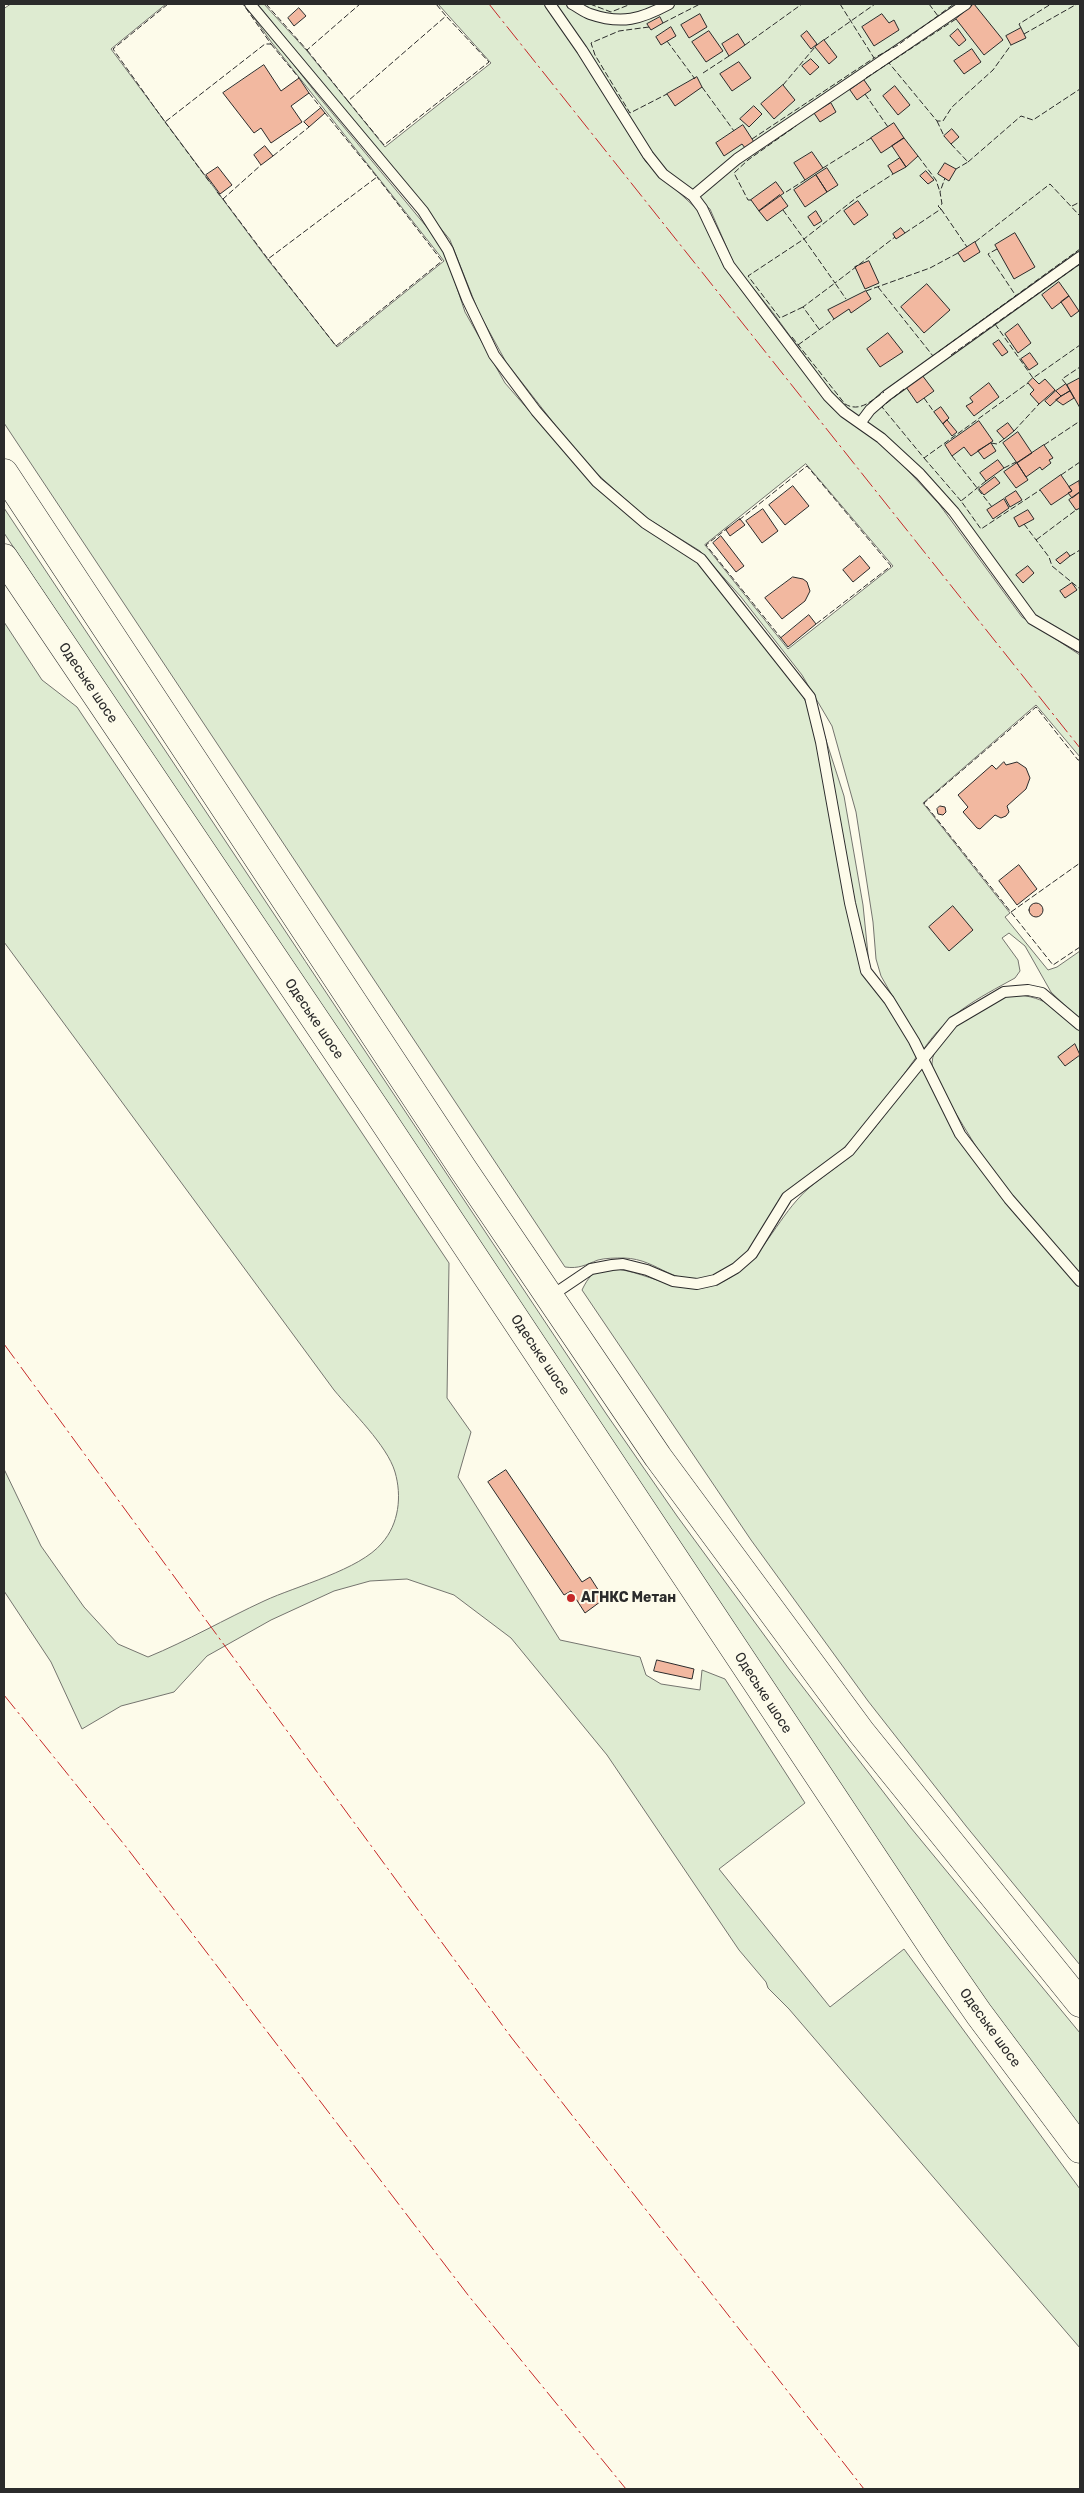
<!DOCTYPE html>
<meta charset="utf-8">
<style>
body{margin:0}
#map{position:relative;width:1084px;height:2493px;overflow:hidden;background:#fdfbea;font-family:Rubik,sans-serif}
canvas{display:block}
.frame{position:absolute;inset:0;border:5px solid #2b2b2b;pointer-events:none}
</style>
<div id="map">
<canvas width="1084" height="2493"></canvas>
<div class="frame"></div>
</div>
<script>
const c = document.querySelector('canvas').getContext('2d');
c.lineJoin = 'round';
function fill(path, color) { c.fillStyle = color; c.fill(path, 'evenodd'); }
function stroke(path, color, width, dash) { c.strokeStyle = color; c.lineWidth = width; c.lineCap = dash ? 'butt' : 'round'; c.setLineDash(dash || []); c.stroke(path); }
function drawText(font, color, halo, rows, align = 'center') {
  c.font = font + ' Rubik,sans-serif'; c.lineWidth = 4; c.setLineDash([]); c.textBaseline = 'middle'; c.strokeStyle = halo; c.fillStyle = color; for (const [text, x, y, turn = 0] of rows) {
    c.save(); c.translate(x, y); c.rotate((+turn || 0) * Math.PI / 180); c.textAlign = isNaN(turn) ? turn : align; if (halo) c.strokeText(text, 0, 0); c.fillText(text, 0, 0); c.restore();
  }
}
const green = new Path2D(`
 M11,4H166L111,49L268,260L337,347L444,261L272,43L244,4H246L319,97L430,231L446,255L465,312L505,383L598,490L699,564L801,693L825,737L844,796L863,905L870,974L917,1056C892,1091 868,1124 838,1154C828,1163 815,1171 805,1180C777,1207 752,1263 714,1276C673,1289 660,1259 624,1258C616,1258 605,1258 598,1260C585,1265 579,1269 565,1267L4,423V9Z
 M258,4H264L307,51L385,147L491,63L438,4H546L560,22L646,162L699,211L724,267L831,407L887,448L939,504L1022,617L1080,655V757L1036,705L923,803L1010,913L1005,917L1048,970L1057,967L1080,951V1020L1051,992L1025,946L1009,933L1002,938L1018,960L1020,971L1015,978C977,999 948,1013 923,1050L881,976L876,959L873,922L856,812L832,726L802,675L741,597L700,551L645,517L595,472L559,430L506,362L479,313L450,240ZM806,464L893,566L788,649L705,545Z
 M557,4H1080V642C1064,631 1046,624 1031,611L951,501L919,466L884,434L845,407L833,395L774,314L734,264L710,209L665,169L647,145Z
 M4,508L607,1415L677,1516L789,1669L911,1828L1080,2033V2128L975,1986L4,533Z
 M4,622L42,680L77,707L449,1263L447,1398L471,1432L458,1477L560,1640L640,1657L646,1675L661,1684L700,1690L702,1670L725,1679L805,1803L719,1869L830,2007L904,1949L1080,2189V2348L789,2009L768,1988L766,1982L739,1950L607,1755L511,1638L454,1595L407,1579L370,1581L334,1591L271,1620L207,1656L174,1692L121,1706L82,1729L51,1662L4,1591V1469L41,1546L84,1607L118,1644L148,1657C187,1641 225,1619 264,1601C296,1586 360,1570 382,1543C399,1524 402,1496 395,1472C387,1445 352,1412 334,1390L4,942Z
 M1012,994C1052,998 1051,1008 1080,1031V1275C1053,1244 1023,1214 999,1181C982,1157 967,1132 952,1107C944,1095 931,1078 932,1063C933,1034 988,1002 1012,994Z
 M922,1064L931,1087L953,1128L1080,1286V1965L966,1826L868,1701L751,1540L582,1290C586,1282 590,1274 599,1271C632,1259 680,1304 724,1281C758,1264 773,1227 797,1200C813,1181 837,1169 855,1151C878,1127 901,1091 922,1064Z`);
fill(green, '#deebd1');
stroke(green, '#74746e', 1);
const building = new Path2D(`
 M974,4L1003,40L984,55L956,19Z
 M299,8L306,16L294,26L288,18Z
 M700,14L707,27L689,38L681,25Z
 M882,14L889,23L894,20L899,30L874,46L862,27Z
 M660,17L663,23L651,30L647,24Z
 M671,27L676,36L661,45L656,37Z
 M1021,28L1026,38L1011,45L1006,36Z
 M958,29L966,40L959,46L950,36Z
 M709,31L723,51L706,62L692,42Z
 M807,31L817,44L811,49L801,36Z
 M738,34L745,45L729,56L722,44Z
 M824,40L837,57L829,64L815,47Z
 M972,49L981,62L964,74L954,61Z
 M811,59L819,67L810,75L802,66Z
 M739,62L751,78L732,91L720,74Z
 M264,65L281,91L299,78L309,93L291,106L302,122L271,143L261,128L254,133L223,93Z
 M697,77L702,87L675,106L667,94Z
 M864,80L871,90L857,100L850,90Z
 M783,85L795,100L774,119L761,104Z
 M895,86L910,105L898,115L883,96Z
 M831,103L836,112L820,122L814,113Z
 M754,106L762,114L749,127L740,119Z
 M321,108L325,113L309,127L304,122Z
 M894,123L904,138L881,153L871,138Z
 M743,125L754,142L745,148L742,144L724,156L716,143Z
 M952,129L959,137L951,144L944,136Z
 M904,138L918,156L906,167L892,146Z
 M265,146L273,156L261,165L254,155Z
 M812,152L823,168L805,180L794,163Z
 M900,158L906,167L893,174L888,166Z
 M945,163L956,169L949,181L938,174Z
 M218,167L232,185L220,194L206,175Z
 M827,168L838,185L827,192L816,175Z
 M926,171L934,180L928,184L920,176Z
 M816,175L827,192L805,207L794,190Z
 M776,182L784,193L759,211L751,200Z
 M780,195L788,206L767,221L759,211Z
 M858,201L868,215L854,225L844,211Z
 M816,211L822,221L814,226L808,217Z
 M901,228L905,233L896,239L893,234Z
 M1015,233L1035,267L1014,279L995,245Z
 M975,242L980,252L964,262L958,253Z
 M869,261L879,283L865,289L855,267Z
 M1059,282L1069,296L1052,309L1042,295Z
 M927,284L950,310L924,333L901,307Z
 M866,291L871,299L851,313L849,309L834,319L828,310Z
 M1069,296L1079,311L1071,317L1061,302Z
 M1018,324L1031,343L1018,353L1005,334Z
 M888,333L903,352L880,367L867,349Z
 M999,340L1008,352L1002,356L993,344Z
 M1030,353L1038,364L1029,370L1021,359Z
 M922,375L934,391L917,403L906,387Z
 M1033,378L1039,384L1045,379L1055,390L1039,404L1030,394L1034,390L1028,383Z
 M1080,378V408L1067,385Z
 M989,383L999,397L974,416L966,406L973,402L970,398Z
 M1066,384L1070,391L1061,396L1056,391Z
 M1056,391L1061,396L1050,406L1045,401Z
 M1070,391L1074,398L1063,405L1056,400Z
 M941,407L949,418L943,424L934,412Z
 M947,420L957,432L952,436L943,424Z
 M979,421L993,441L971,456L964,447L952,456L945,445Z
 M1008,423L1014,431L1004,439L997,431Z
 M1018,432L1032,453L1017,463L1003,443Z
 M991,443L996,451L984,459L978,451Z
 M1044,445L1053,458L1049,460L1051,463L1042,470L1040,467L1026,477L1017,463Z
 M998,460L1004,468L986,481L980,473Z
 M1017,463L1028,480L1016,488L1004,472Z
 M1061,475L1072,491L1051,505L1040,490Z
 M995,477L1000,483L984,495L979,489Z
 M1079,481L1080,492L1072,498L1068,493L1072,491L1069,487Z
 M793,486L809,506L785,525L769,505Z
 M1016,491L1022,500L1010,507L1005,498Z
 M1080,492V508L1076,510L1069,500Z
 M1004,499L1009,508L993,519L987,510Z
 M763,509L778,531L762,543L746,521Z
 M1028,510L1034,519L1019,527L1014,518Z
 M740,519L745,525L730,536L726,530Z
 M721,536L744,566L736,572L713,543Z
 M1067,552L1070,556L1060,564L1056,560Z
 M860,556L870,568L853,582L843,570Z
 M1028,566L1034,573L1023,583L1016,575Z
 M793,577L803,579L807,582L810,591L805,601L782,619L765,598Z
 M1072,583L1077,590L1065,598L1060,591Z
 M809,615L816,624L788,647L781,638Z
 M1004,762L1006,765L1017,762L1026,768L1030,778L1026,789L1007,806L1009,812L1006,816L1001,818L995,815L980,829L977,828L963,812L968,807L958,795L992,765L996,769Z
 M940,806L945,807L946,812L943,815L938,814L937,809Z
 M1019,865L1037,889L1017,905L999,881Z
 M1029 910a7 7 0 1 1 14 0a7 7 0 1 1-14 0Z
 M953,906L973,930L949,951L929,927Z
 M1075,1044L1080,1055L1065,1066L1058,1057Z
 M506,1470L582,1582L590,1577L604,1599L585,1613L571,1591L564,1595L488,1482Z
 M657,1660L694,1669L692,1679L654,1671Z`);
fill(building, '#f2b8a0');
stroke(building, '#2b2b2b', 1);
const lane = new Path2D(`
 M250,4L423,211L448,250L467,299L494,355L536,411L597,482L645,523L701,559L810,697L821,742L850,903L866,971L889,1000L914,1041L960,1134L1009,1199L1080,1281
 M550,4L582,50L648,155L663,174L693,196L702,208L729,265L828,396L844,412L881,438L920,474L954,512L1032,619L1080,647
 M572,4C578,7 584,12 590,14C622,25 641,19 669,4
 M693,196L737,159L966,4
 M861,422L870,410L886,396L1080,257
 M551,1296L591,1269L612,1265L623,1264L647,1270L673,1281L697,1284L715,1280L736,1268L752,1254L787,1197L849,1151L953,1022L1004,992L1028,990L1042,993L1080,1025`);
const highway = new Path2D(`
 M4,473L463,1169L658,1457L861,1732L1080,2003
 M4,558L375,1108L936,1952L979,2014L1080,2149`);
stroke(lane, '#2b2b2b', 12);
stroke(highway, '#2b2b2b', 29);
stroke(lane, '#fdfbea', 10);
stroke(highway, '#fdfbea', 28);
stroke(new Path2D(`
 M168,4L113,49L165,122L265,44H271L243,4
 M266,4L307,50L360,4
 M590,4L611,12L631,4
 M840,4L874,58L898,45L954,4
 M929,4L938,16
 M956,19L889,63L937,121H943L952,107L993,70L1011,45
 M663,23L700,4
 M649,27L619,31L591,43L595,55L630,113L667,94
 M1021,28L1019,24L1051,4
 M1024,34L1077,4
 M824,40L875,4
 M667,41L695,79
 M271,44L299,78
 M745,45L802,4
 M307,50L348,101L446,16L436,4
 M703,73L729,56
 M866,78L889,63
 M783,85L815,47
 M702,87L734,131
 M309,93L321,108
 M865,94L888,127
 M348,101L384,145L489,62L446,16
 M937,121L944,136
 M165,122L211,184
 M752,139L874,58
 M951,144L968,162L956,169
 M273,156L309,127
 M918,156L936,180L940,192
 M968,162L1021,116L1033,120L1080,89
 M823,168L871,138
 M217,192L223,199L261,165
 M786,192L805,180
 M223,199L268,259L377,177L325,113
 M751,200H748L734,173L748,160L796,126
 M1072,206L1080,202
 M941,209L967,247
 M783,210L804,239L856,198L893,174
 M905,233L941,209L938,206L942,204L940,192L945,178
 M975,242L1050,184L1080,216
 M997,249L988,254L1016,296
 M268,259L336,346L442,261L377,177
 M878,287L933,356
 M866,291L930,268L958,253
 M803,307L780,318L748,276L804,239L835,283L895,237
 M995,324L1033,378L1080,345
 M819,329L803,307L835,283L846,299
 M792,337L845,404C860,413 872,400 884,392
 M798,345L834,319
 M938,352L1080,249
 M951,355L1080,264
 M1066,384L1062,379L1080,367
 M904,389L882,407L924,458L1028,383
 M924,398L934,412
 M1014,431L1039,404
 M991,443L997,444L1004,439
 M1044,445L1080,421
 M952,456L992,507
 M924,458L961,501
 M1004,468L1016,462
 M1061,475L1080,462
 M986,481L961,501L981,529L1040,490
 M739,520L807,466L891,566L816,624
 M1024,524L1049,557L1052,566L1080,589
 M729,527L706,545L781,638
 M1036,540L1076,510
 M1070,556L1080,550
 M1080,760H1078L1036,707L924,803L1053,965L1080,947
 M1011,912L1080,863`), '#2b2b2b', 1, [6, 2.5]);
stroke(new Path2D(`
 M489,4L1080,748
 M4,1344L511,2037L864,2489
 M4,1695L127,1848L468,2295L626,2489`), '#c62828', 1, [18, 4, 2.5, 4]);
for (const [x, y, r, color] of [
 [571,1598,5,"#c62828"]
]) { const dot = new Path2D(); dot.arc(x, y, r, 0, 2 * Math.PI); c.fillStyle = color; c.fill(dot); stroke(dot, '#fdfbea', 2); }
drawText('14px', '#2b2b2b', '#fdfbea', [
 ["Одеське шосе",88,683,56],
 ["Одеське шосе",314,1019,56],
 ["Одеське шосе",540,1355,56],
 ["Одеське шосе",763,1693,57],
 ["Одеське шосе",990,2028,54]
]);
drawText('bold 14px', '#2b2b2b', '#fdfbea', [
 ["АГНКС Метан",581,1598]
], 'left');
</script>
